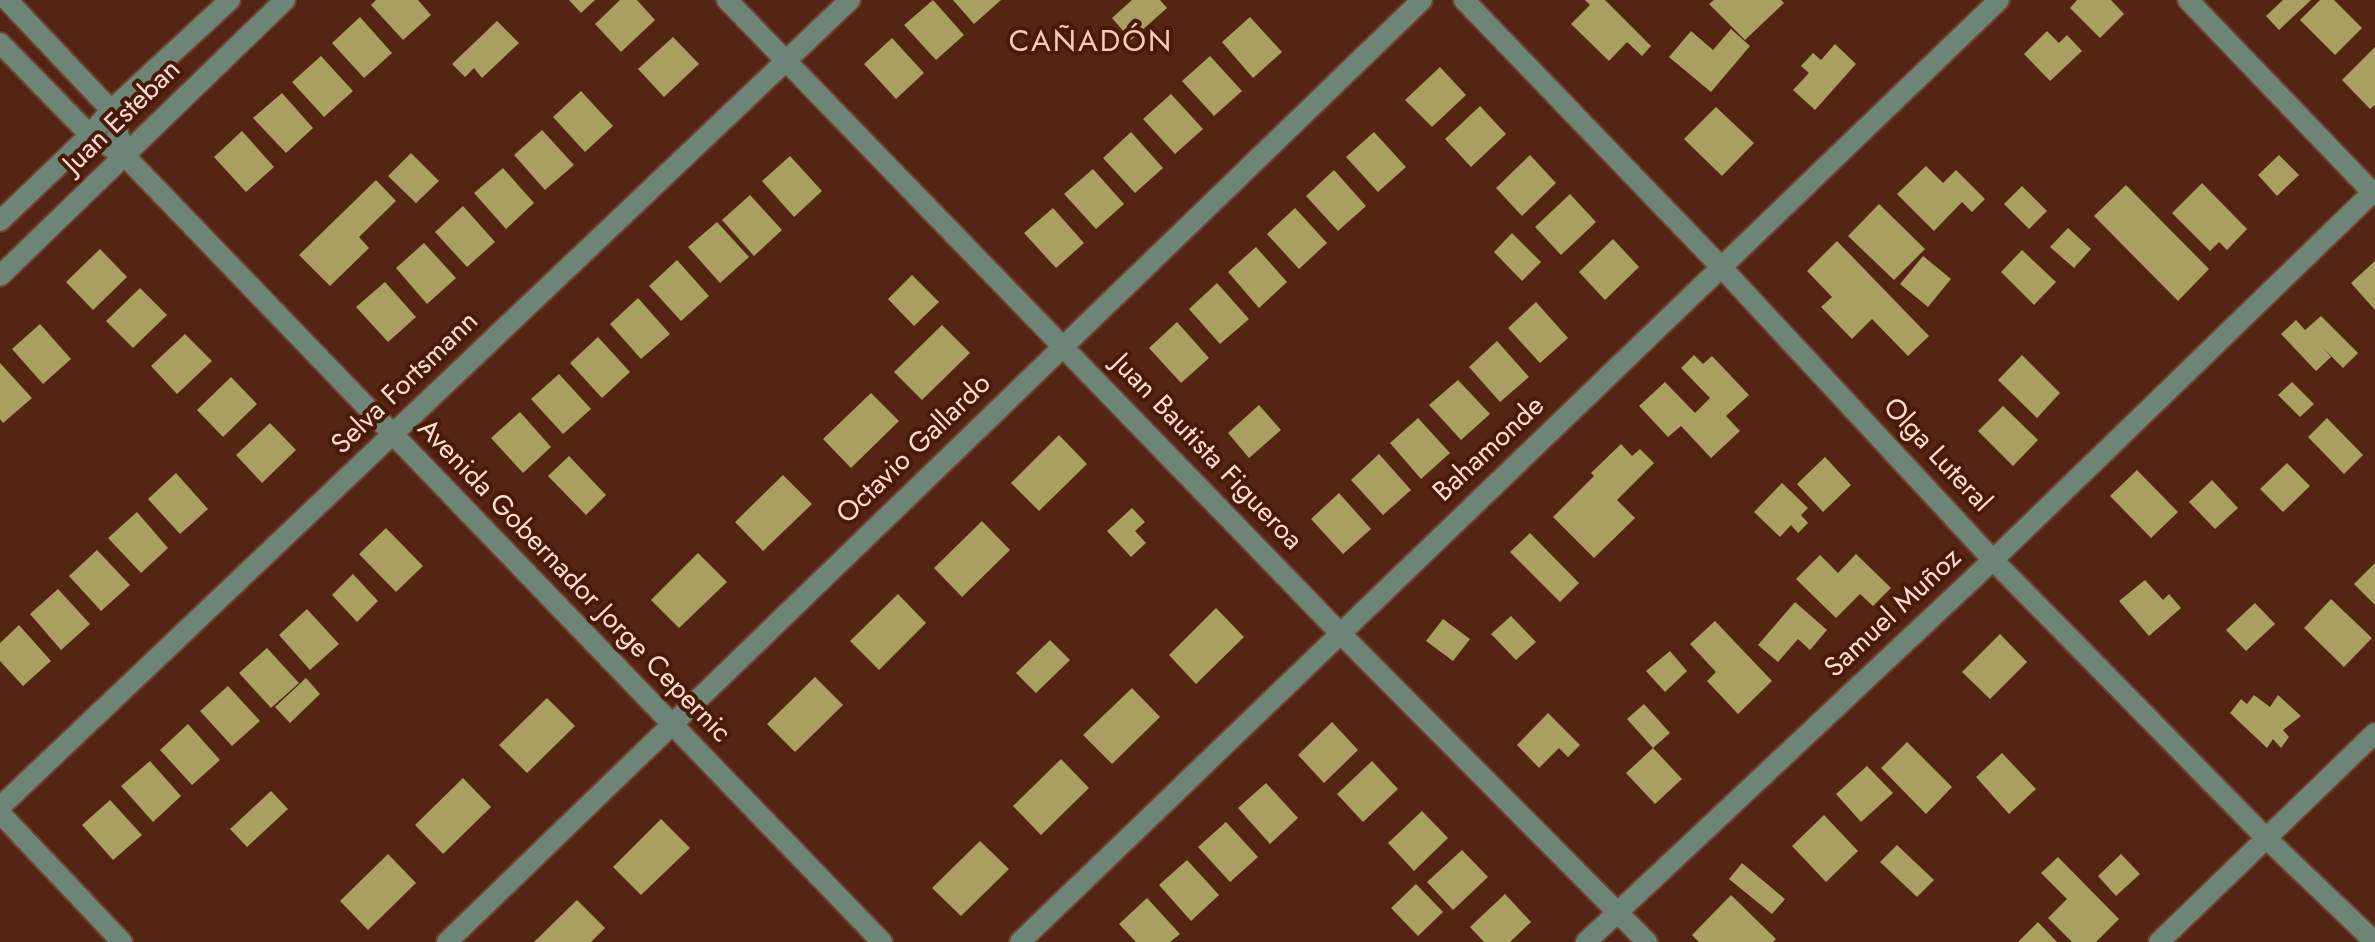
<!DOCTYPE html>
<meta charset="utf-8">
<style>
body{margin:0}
canvas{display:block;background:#552513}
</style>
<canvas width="2375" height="942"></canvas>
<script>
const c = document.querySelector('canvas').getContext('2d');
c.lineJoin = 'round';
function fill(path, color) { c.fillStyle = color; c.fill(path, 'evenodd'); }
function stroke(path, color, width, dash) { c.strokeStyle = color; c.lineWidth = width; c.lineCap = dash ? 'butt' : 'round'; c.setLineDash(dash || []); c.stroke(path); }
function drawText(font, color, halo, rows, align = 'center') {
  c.font = font + ' Jost,sans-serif'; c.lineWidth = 8; c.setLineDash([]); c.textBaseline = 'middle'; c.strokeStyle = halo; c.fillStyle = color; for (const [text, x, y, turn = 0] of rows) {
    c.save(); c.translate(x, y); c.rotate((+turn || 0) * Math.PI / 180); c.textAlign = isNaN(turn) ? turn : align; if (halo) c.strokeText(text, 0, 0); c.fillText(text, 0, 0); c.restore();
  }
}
fill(new Path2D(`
 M376,0H418L431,15L403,40L371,5Z
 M569,0H595L581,13Z
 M620,0H637L655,20L621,52L595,24Z
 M933,0L964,35L936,60L904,25Z
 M953,0H1001L974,24Z
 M1132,0H1160L1167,8L1131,40L1112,18Z
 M1585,0H1605L1651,46L1642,56L1627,42L1609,61L1571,24L1590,5Z
 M1714,0H1781L1784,3L1745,40L1709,4Z
 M2077,0H2111L2124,14L2100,38L2070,8Z
 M2283,0H2311L2279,30L2266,16Z
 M2320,0H2334L2362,28L2335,55L2300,20Z
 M360,17L392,53L364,78L332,43Z
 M1250,17L1282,52L1253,78L1222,42Z
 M497,21L519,43L482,78L474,68L465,77L452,64Z
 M1731,29L1750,46L1711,92L1669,57L1691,31L1713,50Z
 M2047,31L2059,43L2067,35L2082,51L2050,81L2024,54Z
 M673,37L699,64L664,97L638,69Z
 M892,38L924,73L896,99L864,64Z
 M1835,44L1856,64L1815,110L1793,90L1809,73L1801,66L1813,53L1821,60Z
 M2375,47V105L2370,109L2342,80Z
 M321,56L353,91L324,117L292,82Z
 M1210,56L1242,91L1214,116L1182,81Z
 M1440,67L1466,95L1432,127L1405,100Z
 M581,91L613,126L585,152L553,117Z
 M282,93L313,128L286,153L253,118Z
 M1171,94L1203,129L1175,154L1143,119Z
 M1480,106L1506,134L1471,167L1445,139Z
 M1716,107L1754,143L1722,176L1684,139Z
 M542,130L574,165L545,190L514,155Z
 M242,131L274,167L246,192L214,157Z
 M1131,132L1163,168L1135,193L1103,158Z
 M1374,132L1406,167L1378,192L1346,157Z
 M411,153L439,181L416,203L388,176Z
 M1530,155L1556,183L1522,216L1496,188Z
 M2279,155L2299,175L2277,196L2258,175Z
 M790,156L822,191L794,217L762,181Z
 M1926,166L1943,183L1956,170L1985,199L1972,212L1962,202L1934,231L1897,194Z
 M503,168L534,203L506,229L474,193Z
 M1093,169L1124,204L1096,229L1064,194Z
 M1334,170L1366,206L1338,231L1306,196Z
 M376,180L396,201L359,237L369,248L330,286L299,255Z
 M2202,183L2247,229L2227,250L2219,242L2210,251L2172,213Z
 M2126,185L2209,269L2178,301L2094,216Z
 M2022,186L2047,211L2029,229L2004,204Z
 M1570,194L1596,222L1561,255L1535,227Z
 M750,195L782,230L754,256L722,220Z
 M1879,204L1925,249L1894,280L1848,236Z
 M463,206L495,242L467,267L435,232Z
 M1053,208L1084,243L1056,268L1024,233Z
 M1295,208L1327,243L1299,269L1267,234Z
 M717,222L749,257L720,283L688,247Z
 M2068,228L2091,249L2074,268L2050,247Z
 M1512,233L1541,262L1522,281L1494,252Z
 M1613,239L1639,267L1605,300L1579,272Z
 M1837,241L1929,336L1908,356L1872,319L1852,339L1821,307L1832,297L1807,271Z
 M424,243L456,278L427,304L396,268Z
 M1256,247L1287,282L1259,308L1228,272Z
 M100,249L127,277L93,310L66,282Z
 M2022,250L2056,282L2034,305L2001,272Z
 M1923,256L1951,279L1928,307L1900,284Z
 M677,260L709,296L681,321L649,286Z
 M2375,261V310L2351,283Z
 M912,275L939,302L914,326L888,299Z
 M385,282L416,317L388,342L356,307Z
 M1217,283L1249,319L1220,344L1189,309Z
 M140,288L167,315L133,348L106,321Z
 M638,298L670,334L641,359L610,324Z
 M1536,302L1568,338L1540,363L1508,328Z
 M2321,316L2358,353L2343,368L2322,347L2331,357L2316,371L2281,334L2296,320L2305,330Z
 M1177,322L1209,358L1181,383L1149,348Z
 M40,324L71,359L43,384L12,349Z
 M942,325L970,353L922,400L894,372Z
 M185,334L212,361L177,394L151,366Z
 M598,337L630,372L602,398L570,363Z
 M1497,341L1529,377L1500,402L1469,367Z
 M1694,355L1703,364L1712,356L1749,395L1726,416L1740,431L1711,458L1681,426L1668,437L1639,406L1665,382L1695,413L1710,398L1681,368Z
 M2022,355L2060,393L2037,418L1998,380Z
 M0,363L32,398L3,423L0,419Z
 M559,374L591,409L563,434L531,399Z
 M231,377L257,404L223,437L197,410Z
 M1458,380L1490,414L1461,440L1429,405Z
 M2292,382L2314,404L2300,417L2278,395Z
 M871,393L899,421L851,468L823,439Z
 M1259,405L1281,430L1249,458L1228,433Z
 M2003,406L2038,440L2013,466L1978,431Z
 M520,412L551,447L523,473L491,438Z
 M1418,418L1450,453L1421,479L1390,443Z
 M2327,418L2363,455L2344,474L2308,437Z
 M270,423L296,450L262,483L236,455Z
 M1059,435L1087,464L1039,511L1011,483Z
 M1621,444L1632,456L1640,449L1654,463L1617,500L1635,518L1594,558L1553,517L1594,476L1591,473Z
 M1379,454L1411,490L1383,515L1351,480Z
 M569,456L606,495L586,515L548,476Z
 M1825,457L1851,485L1823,512L1797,484Z
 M2287,463L2310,486L2283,512L2260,489Z
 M2137,470L2178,512L2151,538L2110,496Z
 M176,473L208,509L180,534L148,499Z
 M783,475L812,504L763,551L735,522Z
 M2212,480L2238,508L2215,529L2189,502Z
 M1782,483L1808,508L1801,515L1808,523L1798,533L1791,525L1780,537L1754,512Z
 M1339,493L1371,529L1343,554L1311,519Z
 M1132,508L1145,522L1135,531L1146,543L1131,557L1107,531Z
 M137,512L168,548L141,573L108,538Z
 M982,521L1010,550L962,597L934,568Z
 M386,528L423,566L396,592L359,554Z
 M1530,533L1579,583L1560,602L1510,552Z
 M97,550L130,585L101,611L69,576Z
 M698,553L727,582L679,628L651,600Z
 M1856,554L1891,588L1873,606L1860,594L1836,618L1796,579L1820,555L1838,573Z
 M2375,563V605L2354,584Z
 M353,574L378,601L357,622L332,595Z
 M2145,580L2163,600L2169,594L2181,608L2149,636L2119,601Z
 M58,589L90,624L61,650L30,614Z
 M898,594L926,623L879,670L850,641Z
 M2331,599L2372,638L2344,667L2304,628Z
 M1795,602L1827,630L1810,650L1798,639L1778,662L1758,645Z
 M2255,603L2275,624L2246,651L2226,630Z
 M1216,608L1244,637L1196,684L1169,655Z
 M307,609L339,644L310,670L279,635Z
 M1511,616L1536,642L1516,660L1491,634Z
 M1443,619L1470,639L1453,661L1426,641Z
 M1715,621L1772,681L1738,714L1707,681L1716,672L1690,644Z
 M19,625L51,661L23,686L0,661V643Z
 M2000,634L2027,662L1990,699L1962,672Z
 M1050,640L1070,660L1036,693L1016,673Z
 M267,648L299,683L271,708L239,673Z
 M1670,651L1687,671L1665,692L1646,671Z
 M815,677L843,705L795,752L767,724Z
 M306,678L320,694L290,723L275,707Z
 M228,686L260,721L232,746L200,711Z
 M1132,688L1160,717L1112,764L1083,735Z
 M2254,695L2270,707L2278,695L2301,716L2283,730L2289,737L2281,748L2273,739L2267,748L2230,713L2241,699L2247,704Z
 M547,698L575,726L527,773L499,745Z
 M1644,704L1670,733L1653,748L1627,719Z
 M1548,713L1580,745L1568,757L1559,748L1539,768L1517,745Z
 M1332,722L1358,750L1324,783L1298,755Z
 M188,724L220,760L192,785L160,750Z
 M1907,742L1952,787L1926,814L1881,768Z
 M1653,748L1682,779L1655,804L1626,773Z
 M2002,753L2036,789L2009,814L1976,777Z
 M1061,759L1089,788L1041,835L1013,806Z
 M150,761L181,796L153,822L121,786Z
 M1372,761L1398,789L1363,822L1337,794Z
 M1867,766L1893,793L1861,822L1836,794Z
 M463,778L491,807L443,854L415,825Z
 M1266,783L1298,818L1270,844L1238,808Z
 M271,791L288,809L247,847L230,829Z
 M110,800L142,835L113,860L82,825Z
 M1422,811L1448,838L1414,871L1388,843Z
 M1824,815L1858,851L1826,882L1792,846Z
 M661,819L690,848L641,895L613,867Z
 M1226,822L1258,857L1230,882L1198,847Z
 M980,841L1009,869L961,916L932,888Z
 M1897,845L1934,880L1917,897L1880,862Z
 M1462,850L1488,877L1453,910L1427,882Z
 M388,854L416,883L368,930L340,901Z
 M2121,854L2140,874L2116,896L2098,876Z
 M2058,857L2119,919L2096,942H2072L2048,918L2067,899L2041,873Z
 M1187,860L1219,895L1191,921L1159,885Z
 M1742,863L1785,899L1772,914L1729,879Z
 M1416,884L1443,912L1418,936L1391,908Z
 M1505,894L1531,922L1510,942H1484L1470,927Z
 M1731,895L1776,939L1773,942H1699L1692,935Z
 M1147,898L1180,934L1170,942H1136L1119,924Z
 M577,900L605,928L591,942H534Z
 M2038,922L2057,942H2018Z`), '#a99f61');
const minor = new Path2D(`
 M7,0L111,110L125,156
 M727,0L1339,632L1647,942
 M1464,0L1723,269L1993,560L2266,838L2375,942
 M2188,0L2375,195
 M0,43L90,135L125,156L882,942
 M0,221L90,135L111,110L230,0
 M0,276L285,0
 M0,807L850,0
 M0,813L122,942
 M447,942L1422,0
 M1020,942C1345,626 1675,316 1999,0
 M1586,942L1993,560L2375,190
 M2159,942L2375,733`);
stroke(minor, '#704232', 24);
stroke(minor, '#6d8577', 20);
drawText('28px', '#fdddd2', '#491a08', [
 ["Juan Esteban",123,118,-44],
 ["Selva Fortsmann",406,384,-44],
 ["Octavio Gallardo",915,450,-44],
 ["Bahamonde",1490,450,-43],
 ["Juan Bautista Figueroa",1206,453,46],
 ["Olga Luteral",1936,456,47],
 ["Avenida Gobernador Jorge Cepernic",573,582,46],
 ["Samuel Muñoz",1894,614,-43]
]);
c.letterSpacing = '2px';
drawText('30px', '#fbc9b8', '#491a08', [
 ["CAÑADÓN",1091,44]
]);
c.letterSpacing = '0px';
</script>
